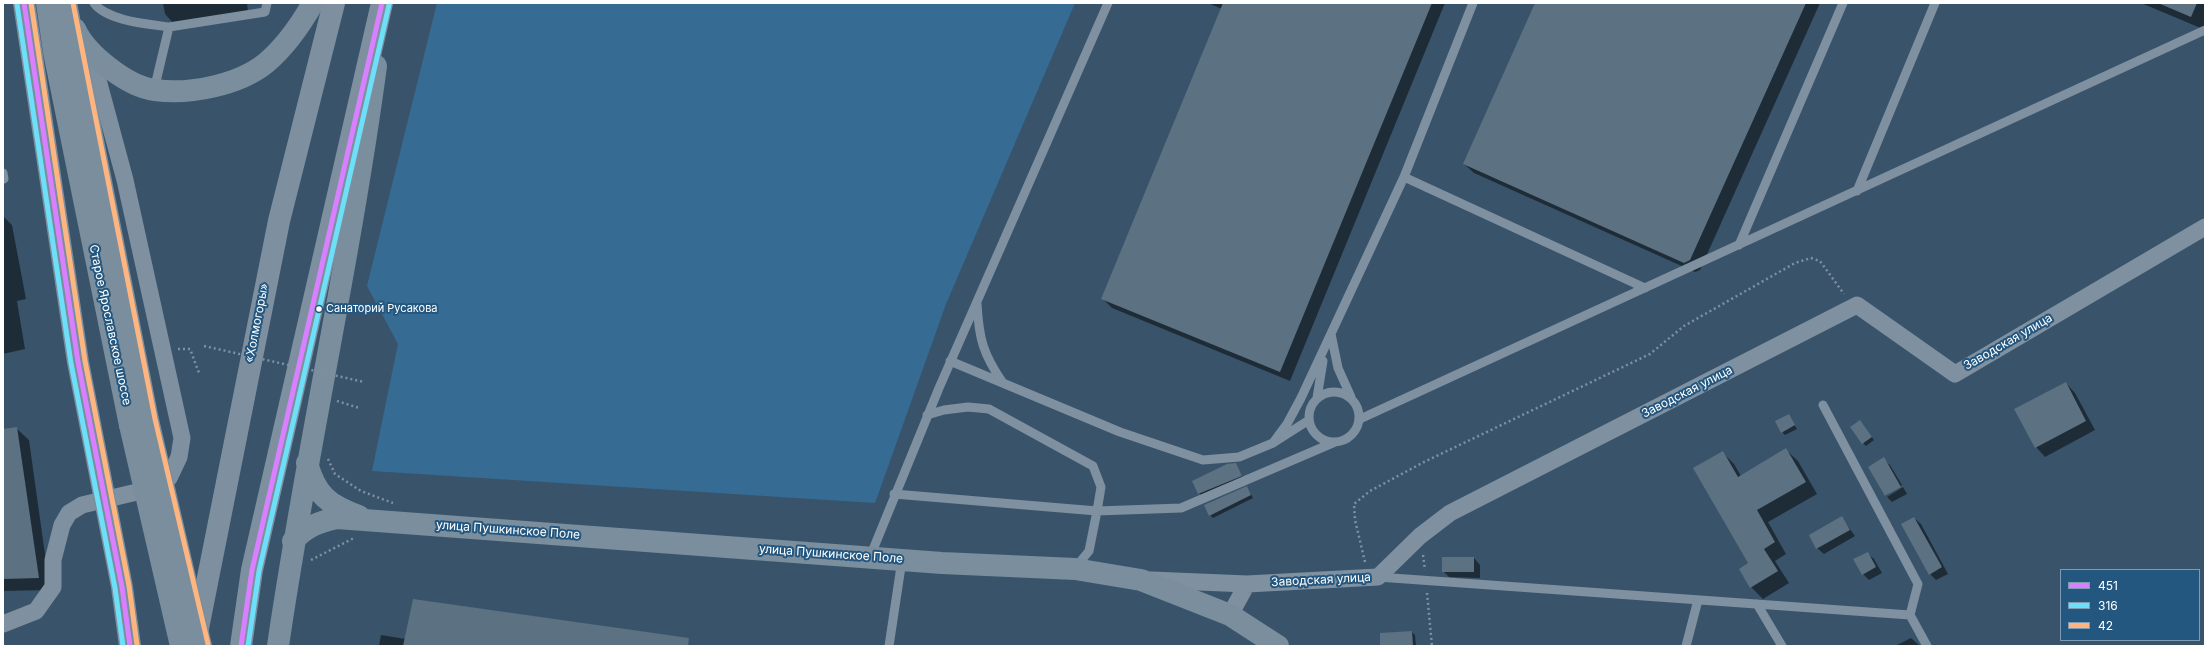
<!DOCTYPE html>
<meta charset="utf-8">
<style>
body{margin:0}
#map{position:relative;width:2208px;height:649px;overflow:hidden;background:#39546a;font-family:Inter,sans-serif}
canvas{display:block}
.frame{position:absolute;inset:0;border:4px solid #fff;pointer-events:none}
.legend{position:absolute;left:2060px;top:569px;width:140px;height:72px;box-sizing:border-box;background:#24577f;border:1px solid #7c9ab2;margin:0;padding:5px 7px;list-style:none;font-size:12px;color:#fff}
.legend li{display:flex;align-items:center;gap:8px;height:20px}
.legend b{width:20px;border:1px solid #7c9ab2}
</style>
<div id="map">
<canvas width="2208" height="649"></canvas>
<div class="frame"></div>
<ul class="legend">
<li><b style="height:5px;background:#d880ff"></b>451</li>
<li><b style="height:5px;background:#6ddff8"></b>316</li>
<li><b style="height:5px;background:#ffb580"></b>42</li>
</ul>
</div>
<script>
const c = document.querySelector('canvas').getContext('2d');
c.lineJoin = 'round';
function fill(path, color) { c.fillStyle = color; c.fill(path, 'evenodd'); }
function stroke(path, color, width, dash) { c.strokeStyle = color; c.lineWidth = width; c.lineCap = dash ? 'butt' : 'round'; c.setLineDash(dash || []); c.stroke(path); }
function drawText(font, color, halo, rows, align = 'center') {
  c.font = font + ' Inter,sans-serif'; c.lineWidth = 4; c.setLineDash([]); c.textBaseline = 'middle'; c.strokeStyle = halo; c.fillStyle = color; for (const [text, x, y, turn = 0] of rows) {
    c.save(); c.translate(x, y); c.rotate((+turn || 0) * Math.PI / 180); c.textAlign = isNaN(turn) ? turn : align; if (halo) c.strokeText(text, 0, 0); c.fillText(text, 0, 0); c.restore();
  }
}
fill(new Path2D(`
 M437,3H1075L946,304L875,503L372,471L398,344L367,286Z`), '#366c94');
fill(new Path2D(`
 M163,3H247L248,12L174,24L165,14Z
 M1208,3H1445L1290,381L1112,308L1102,298L1222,9Z
 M1536,3H1820L1700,270L1695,272L1474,173L1464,164Z
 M2141,3H2205V25L2203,29Z
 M3,216L12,225L26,299L17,301L25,349L3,354Z
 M2066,383L2075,393L2095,430L2045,457L2036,447Z
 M1788,415L1797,429L1785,435L1782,432Z
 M1860,421L1874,440L1866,446L1863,443Z
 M16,428L29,440L50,590L3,591V430Z
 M1786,450L1798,461L1817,494L1768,522L1786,554L1775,561L1789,583L1763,599L1751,587L1749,564L1722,452L1734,464L1741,476Z
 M1883,459L1890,465L1902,485L1886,496L1869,467Z
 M1235,464L1244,479L1202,496L1199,493Z
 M1247,487L1253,498L1213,518L1210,515Z
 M1903,487L1907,494L1892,502L1887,497Z
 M1842,518L1855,536L1824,554L1817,548Z
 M1914,518L1921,524L1948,574L1936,580L1930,574Z
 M1867,553L1874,559L1882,573L1869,580L1863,574Z
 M1474,558L1480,565V578L1449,577L1443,571Z
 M1412,632L1415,635L1416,646H1381Z
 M381,635L406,639L677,646H379Z
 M1911,638L1920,646H1895Z`), '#0007');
fill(new Path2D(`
 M1223,3H1432L1280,372L1101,299Z
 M1535,3H1806L1690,260L1684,263L1463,164Z
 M2158,3H2197L2191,17Z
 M2066,382L2086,421L2035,448L2014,409Z
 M1789,414L1795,425L1781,433L1775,421Z
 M1860,420L1872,437L1862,444L1850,427Z
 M17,427L39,578L3,579V429Z
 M1786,448L1806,482L1757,510L1775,542L1764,549L1778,571L1750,588L1739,569L1748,563L1693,468L1723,451L1738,477Z
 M1884,457L1901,487L1885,496L1868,467Z
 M1236,463L1242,476L1198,494L1192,481L1227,464Z
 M1247,486L1251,495L1209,516L1204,505Z
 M1842,516L1850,530L1816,549L1809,535Z
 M1914,517L1942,567L1929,575L1901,524Z
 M1868,552L1876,567L1862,575L1853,559Z
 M1442,557H1474V572H1442Z
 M413,599L689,638L688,646H403Z
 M1412,631L1413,646H1380V633Z`), '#5c7181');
stroke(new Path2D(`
 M178,349H190L199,373
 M337,401L359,408
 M328,459L335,474L361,491L393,503
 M1423,555L1425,570
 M311,560L354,538
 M1365,562L1355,520L1354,504L1370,491L1424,462L1650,354L1684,326L1795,263L1811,258L1820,261L1844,294
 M1427,593L1432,646`), '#7f91a0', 2.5, [2, 3]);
stroke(new Path2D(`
 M94,3C107,21 148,24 169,27
 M154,90L169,27L265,12L267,3
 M3,173L4,179
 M1404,177L1645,288
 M1857,191L1935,3
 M1739,245L1843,3
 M977,304C979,339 983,354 1003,383
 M1331,334L1338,368L1351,397
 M950,361L1120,432L1203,460L1239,457L1273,443L1309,420
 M1309 417a25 25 0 1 1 50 0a25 25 0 1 1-50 0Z
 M1317,398L1323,361
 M1823,405L1918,584L1910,615
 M927,415L944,410L968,407L989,409L1093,466L1101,487L1097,511L1089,551L1075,568
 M1360,419L2205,30
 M1273,443L1287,424L1301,398L1404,177L1473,3
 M894,494L1097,511L1181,508L1335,442
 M870,557L939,388L1108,3
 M1378,577L1910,615L1927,646
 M1757,604L1782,646
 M889,646L902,560
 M1686,646L1698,600`), '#7f91a0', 9);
stroke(new Path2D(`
 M1151,580L1247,584L1378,577L1420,536L1450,513L1857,305L1955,374L2205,227
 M1230,615L1247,584
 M3,624L36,611L53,587V560L62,525L69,513L82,505L158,487L169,478L179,457L182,438L125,180L91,54`), '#7f91a0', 17);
stroke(new Path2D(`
 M24,3L78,362L122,587L130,646
 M47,3L54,52L130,425
 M66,3L148,420
 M75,29C86,54 128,87 155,90C189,95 239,85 266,63C285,47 301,24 313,3
 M307,463C316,495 328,505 359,516
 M293,541C306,527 318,522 337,518L942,563L1075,569L1141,580L1230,615L1278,646
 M278,646C306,452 350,260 376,66`), '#7a8e9d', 22);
stroke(new Path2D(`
 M197,633L279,221L334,3
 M241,646L252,570L382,3`), '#7e90a0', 22);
stroke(new Path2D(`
 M204,346L364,382`), '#7f91a0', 2.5, [2, 3]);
stroke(new Path2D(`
 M148,420L201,646
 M130,425L181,646`), '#7a8e9d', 22);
stroke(new Path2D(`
 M24,3L78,362L122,587L130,646
 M241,646L252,570L382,3`), '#d880ff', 5);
stroke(new Path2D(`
 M17,4L71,363L115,588L123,646
 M248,646L259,571L389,5`), '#6ddff8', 5);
stroke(new Path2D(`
 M31,3L85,361L129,586L137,645
 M73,3L155,419L208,644`), '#ffb580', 5);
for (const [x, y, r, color] of [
 [319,309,3.5,"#fff"]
]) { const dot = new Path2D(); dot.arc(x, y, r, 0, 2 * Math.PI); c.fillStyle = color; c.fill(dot); stroke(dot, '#24577f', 1.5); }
drawText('11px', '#fff', '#24577f', [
 ["Санаторий Русакова",326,309]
], 'left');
drawText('12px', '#fff', '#24577f', [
 ["«Холмогоры»",257,323,-79],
 ["Старое Ярославское шоссе",110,325,78],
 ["Заводская улица",2008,342,-30],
 ["Заводская улица",1687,392,-27],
 ["улица Пушкинское Поле",508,530,4],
 ["улица Пушкинское Поле",831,554,4],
 ["Заводская улица",1321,580,-3]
]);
</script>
